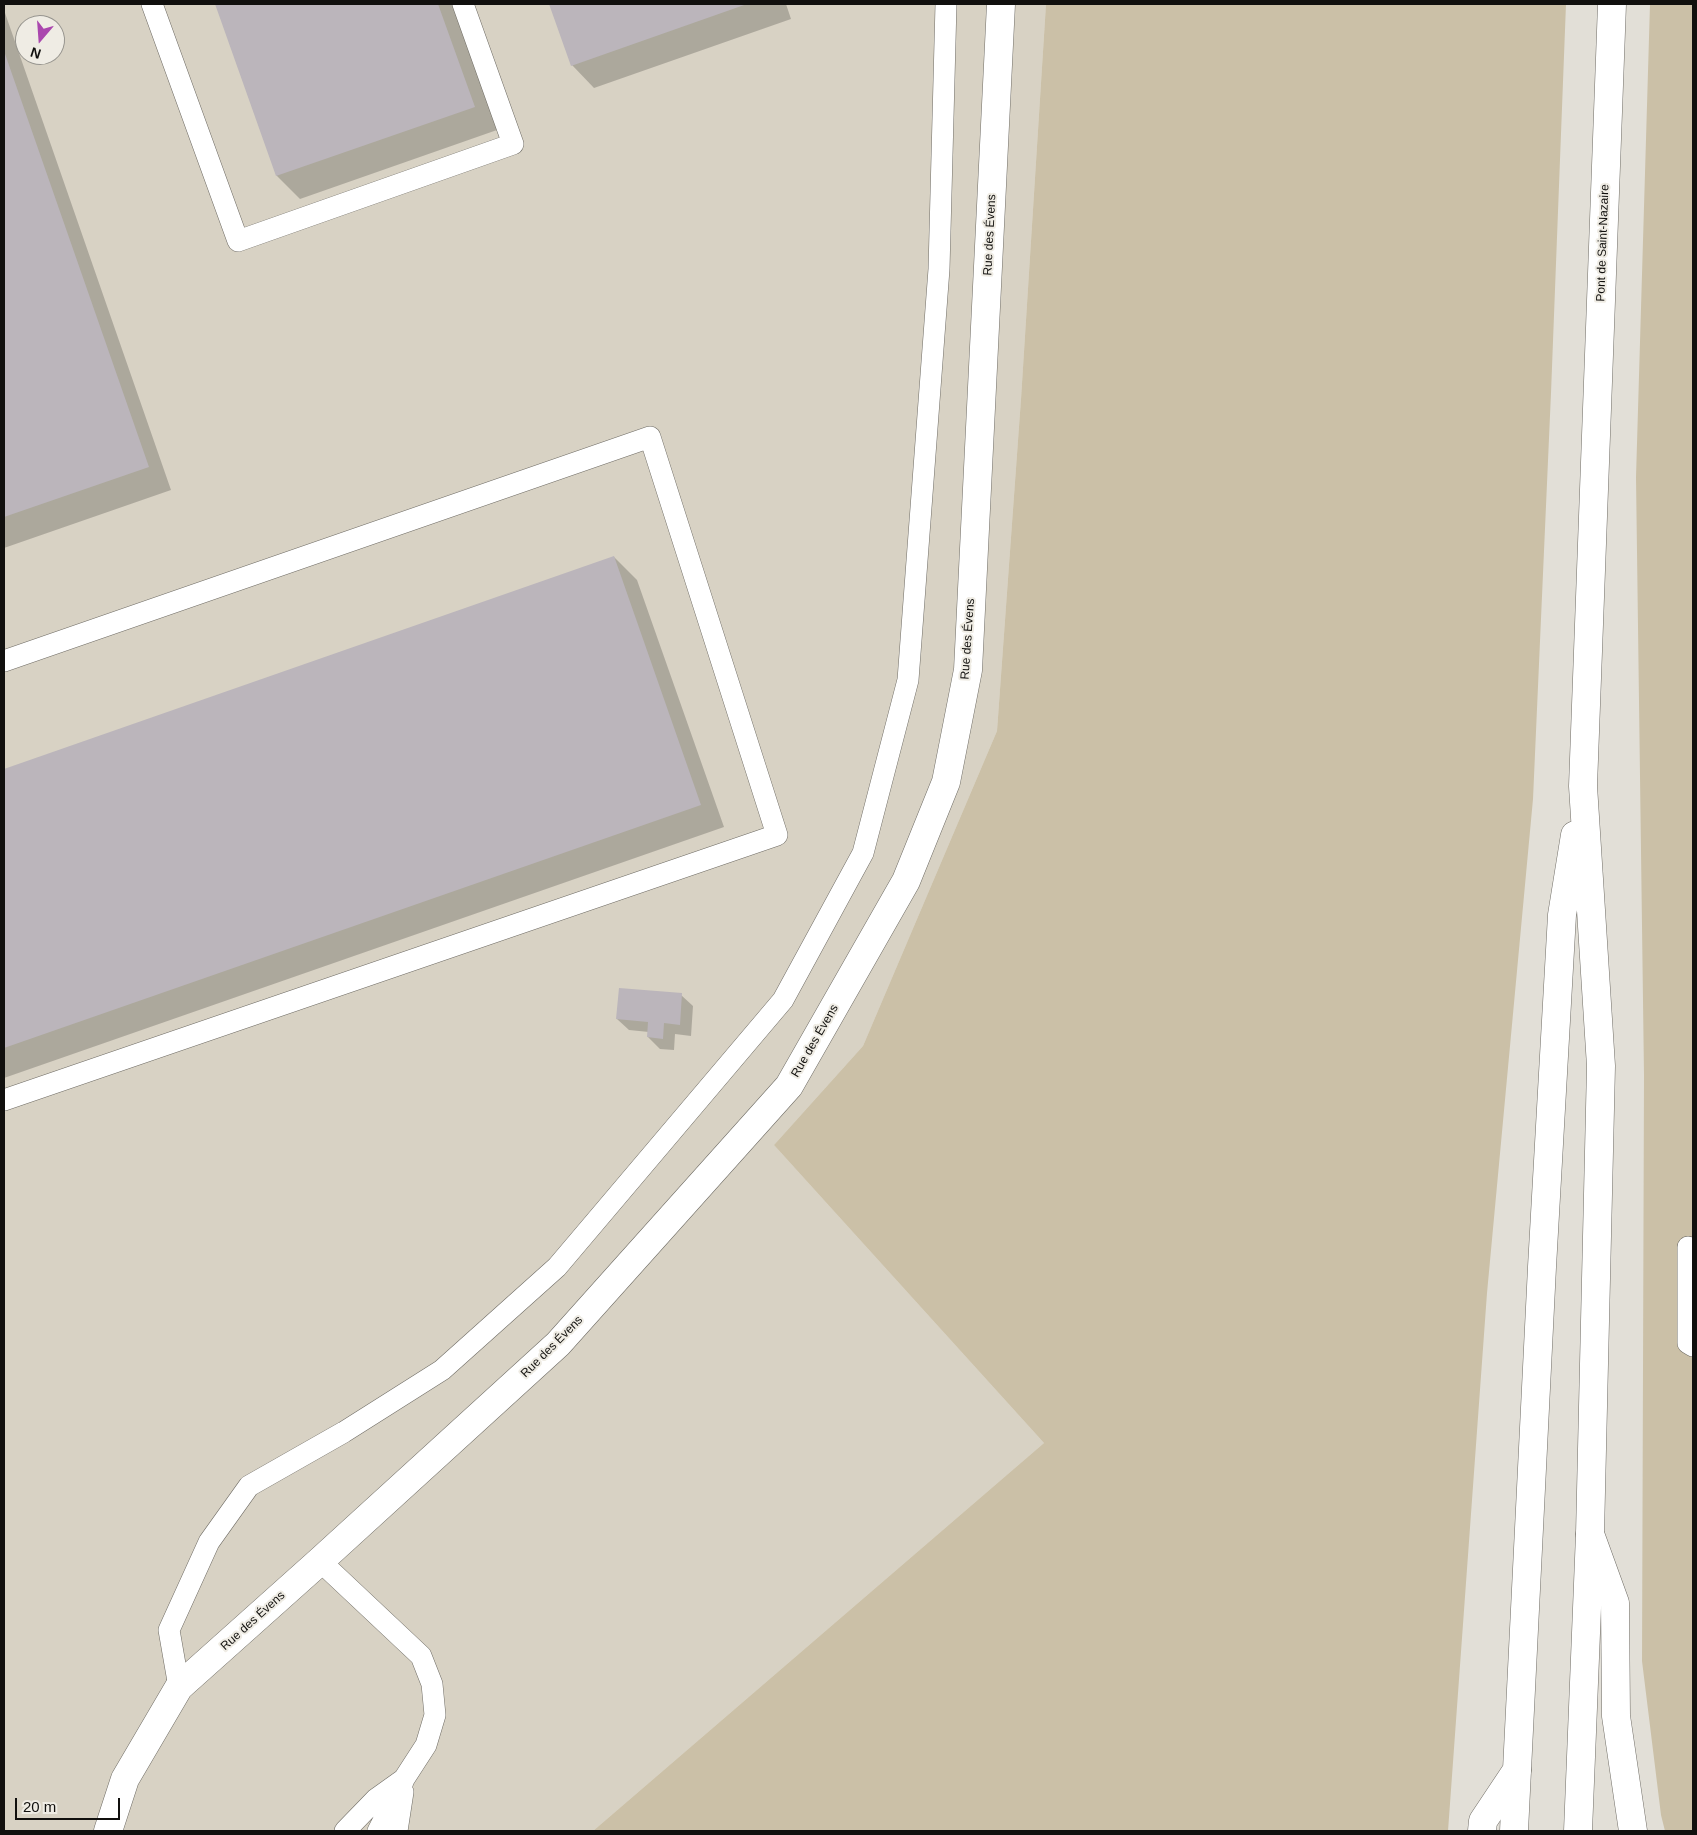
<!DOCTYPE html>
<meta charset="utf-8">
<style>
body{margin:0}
#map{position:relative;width:1697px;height:1835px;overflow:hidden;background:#e2dfd7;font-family:Helvetica,sans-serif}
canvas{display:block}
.frame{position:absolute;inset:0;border:5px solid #11100e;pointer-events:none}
.north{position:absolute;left:15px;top:15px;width:50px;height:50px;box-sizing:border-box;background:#efece4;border:1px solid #96948e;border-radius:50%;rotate:198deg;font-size:14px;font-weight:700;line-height:20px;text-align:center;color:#11100e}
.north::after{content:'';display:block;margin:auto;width:18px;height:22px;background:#aa47ae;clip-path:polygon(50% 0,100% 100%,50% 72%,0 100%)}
.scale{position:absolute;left:15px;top:1798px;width:105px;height:22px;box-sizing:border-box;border:2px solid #11100e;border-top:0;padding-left:6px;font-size:15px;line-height:18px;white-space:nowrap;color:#11100e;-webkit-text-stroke:4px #efece4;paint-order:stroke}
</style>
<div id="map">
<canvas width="1697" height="1835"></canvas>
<div class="frame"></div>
<div class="north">N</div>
<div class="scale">20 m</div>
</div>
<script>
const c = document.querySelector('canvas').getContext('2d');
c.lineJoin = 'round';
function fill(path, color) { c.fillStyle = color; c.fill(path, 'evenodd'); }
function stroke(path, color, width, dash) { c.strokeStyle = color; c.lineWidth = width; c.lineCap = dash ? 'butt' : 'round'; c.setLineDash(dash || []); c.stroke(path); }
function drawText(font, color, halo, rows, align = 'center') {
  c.font = font + ' Helvetica,sans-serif'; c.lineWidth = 4; c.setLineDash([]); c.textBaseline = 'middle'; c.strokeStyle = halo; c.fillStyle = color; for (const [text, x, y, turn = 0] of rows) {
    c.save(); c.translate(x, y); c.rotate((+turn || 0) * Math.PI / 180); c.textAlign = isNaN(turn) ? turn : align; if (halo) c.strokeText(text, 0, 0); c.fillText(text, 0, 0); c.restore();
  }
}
fill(new Path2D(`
 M4,4H1046L1021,399L997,731L863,1046L774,1145L1044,1443L593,1831H4ZM25,25H55V55H25Z`), '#d8d2c4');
fill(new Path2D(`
 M1046,4H1566L1551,393L1533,799L1487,1293L1448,1831H593L1044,1443L774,1145L863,1046L997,731L1021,399Z
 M1650,4H1693V1831H1665L1661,1815L1642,1661L1644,1075L1636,477Z`), '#cbc0a7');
fill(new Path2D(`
 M216,4H452L497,130L300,199L277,176Z
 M550,4H786L791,19L594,88L572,65Z
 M4,10L171,490L4,548Z
 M614,557L637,580L724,827L4,1078V770Z
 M681,995L693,1006L691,1036L675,1034L674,1050L660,1049L648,1037L649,1032L629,1030L617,1019Z`), '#0003');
fill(new Path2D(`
 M215,4H438L475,107L276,176Z
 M549,4H747L571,66Z
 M4,51L149,467L4,517Z
 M614,556L701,805L4,1048V769Z
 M619,988L682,993L680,1025L664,1023L663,1039L647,1037L648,1022L616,1019Z`), '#bbb5bb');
const service = new Path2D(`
 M152,4L238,241L513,144L463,4
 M4,661L650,437L777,835L4,1100
 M1688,1247V1343L1693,1346
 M320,1561L421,1656L432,1684L435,1715L426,1745L404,1779L376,1799L345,1831
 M179,1687L169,1630L209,1542L249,1486L344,1432L442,1370L557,1267L783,1000L863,853L908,680L939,269L946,4
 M378,1831L403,1782
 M397,1831L403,1792`);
const minor = new Path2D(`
 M108,1831L125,1779L179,1687L320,1561L558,1344L789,1086L906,881L946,782L968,670L1001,4`);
const primary = new Path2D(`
 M1612,4L1583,786L1601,1066L1590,1534L1615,1603L1616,1716L1633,1831
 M1482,1831L1483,1821L1517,1770L1542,1267L1562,915L1575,835`);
const trunk = new Path2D(`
 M1514,1831L1517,1770
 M1578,1831L1590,1534`);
stroke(service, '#6f6c65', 22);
stroke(minor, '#6f6c65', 29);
stroke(primary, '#6f6c65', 29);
stroke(trunk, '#6f6c65', 29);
stroke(service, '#fff', 21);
stroke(minor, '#fff', 28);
stroke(primary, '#fff', 28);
stroke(trunk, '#fff', 28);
drawText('12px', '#11100e', '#efece4', [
 ["Rue des Évens",990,235,-87],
 ["Pont de Saint-Nazaire",1603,243,-88],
 ["Rue des Évens",968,639,-86],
 ["Rue des Évens",815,1041,-60],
 ["Rue des Évens",552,1347,-45],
 ["Rue des Évens",253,1621,-42]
]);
</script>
